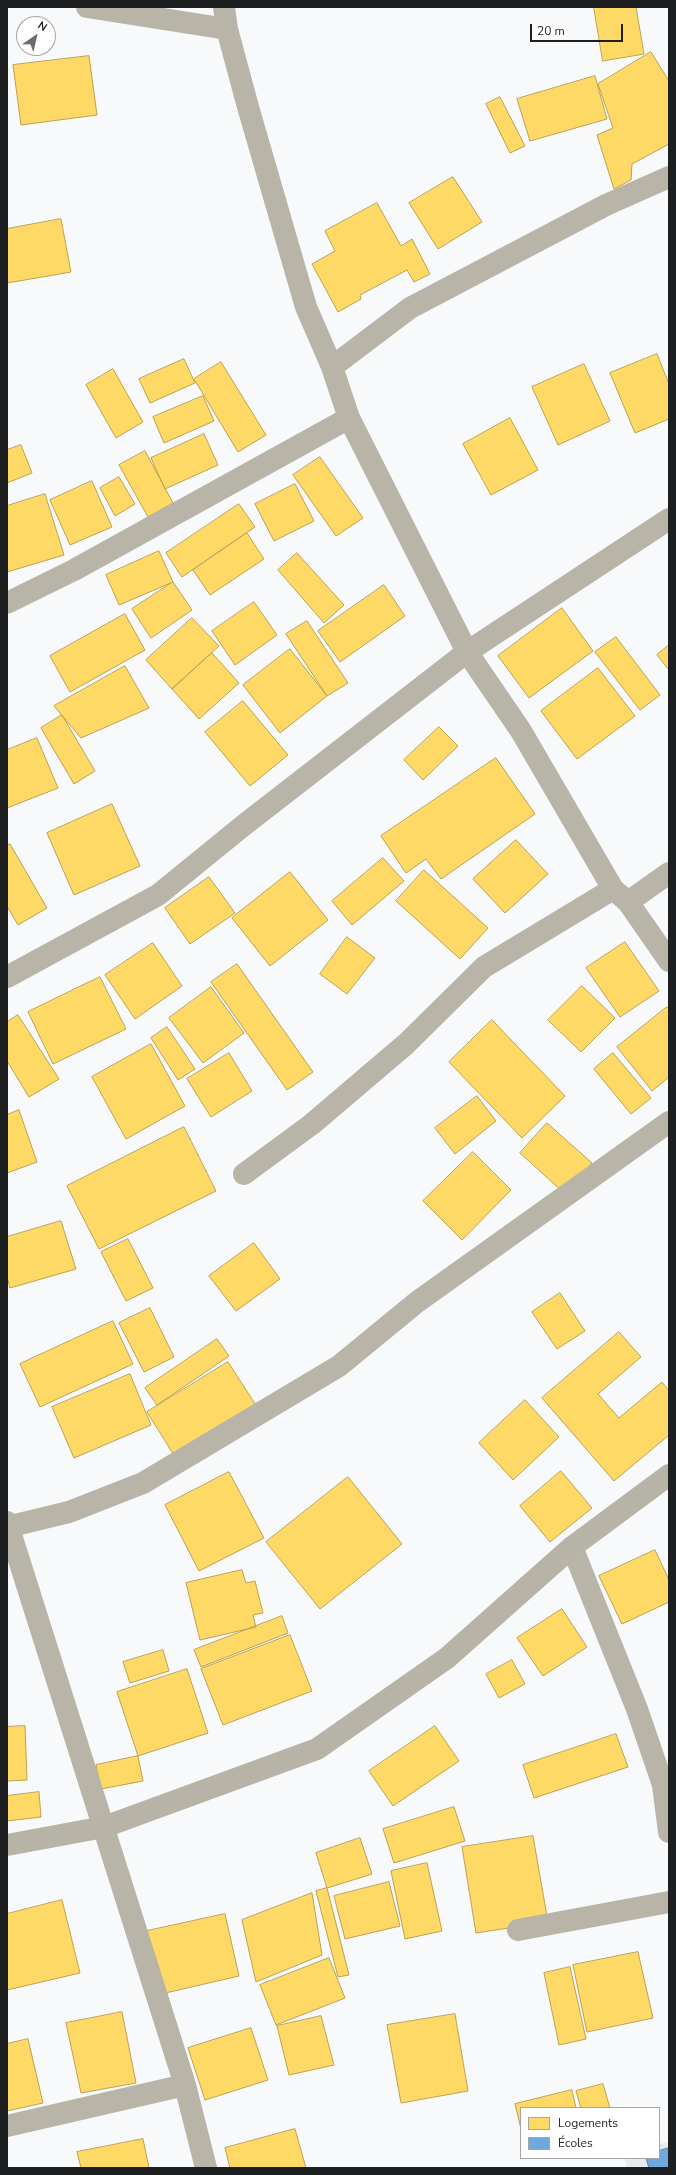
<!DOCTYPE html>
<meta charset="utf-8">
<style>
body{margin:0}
#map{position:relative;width:676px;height:2175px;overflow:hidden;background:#f8f9fa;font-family:"Nunito Sans",sans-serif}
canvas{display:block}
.frame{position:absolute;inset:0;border:8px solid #1e1f20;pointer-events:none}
.legend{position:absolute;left:520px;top:2107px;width:140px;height:52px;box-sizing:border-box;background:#fff;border:1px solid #a5a5a6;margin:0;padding:5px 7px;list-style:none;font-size:12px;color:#1e1f20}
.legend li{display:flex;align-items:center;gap:8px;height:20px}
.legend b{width:20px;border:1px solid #a5a5a6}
.north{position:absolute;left:16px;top:16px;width:40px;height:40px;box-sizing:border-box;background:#fff;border:1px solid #a5a5a6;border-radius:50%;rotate:34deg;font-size:11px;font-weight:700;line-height:16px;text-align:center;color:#1e1f20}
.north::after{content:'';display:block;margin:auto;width:14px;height:18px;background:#6a6b6c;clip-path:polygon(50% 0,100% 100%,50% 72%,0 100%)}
.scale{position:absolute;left:530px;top:24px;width:93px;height:18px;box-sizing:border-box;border:2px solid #1e1f20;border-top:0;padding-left:5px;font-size:12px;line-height:14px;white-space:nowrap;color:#1e1f20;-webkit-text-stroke:3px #fff;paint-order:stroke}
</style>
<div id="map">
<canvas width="676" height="2175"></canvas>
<div class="frame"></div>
<ul class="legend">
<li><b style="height:11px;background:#ffd966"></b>Logements</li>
<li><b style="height:11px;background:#6fa8dc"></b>Écoles</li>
</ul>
<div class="north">N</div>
<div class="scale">20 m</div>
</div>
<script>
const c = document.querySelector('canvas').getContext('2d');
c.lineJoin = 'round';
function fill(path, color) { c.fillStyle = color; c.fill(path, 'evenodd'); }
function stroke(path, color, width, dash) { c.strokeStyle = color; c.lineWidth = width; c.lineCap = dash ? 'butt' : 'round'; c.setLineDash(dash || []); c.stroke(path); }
fill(new Path2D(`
 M669,2142V2168H627L625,2158H659V2144Z`), '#e6ebef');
const homes = new Path2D(`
 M594,7H636L644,54L603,61Z
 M651,52L669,81V144L632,164L631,180L614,189L597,135L613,128L598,84Z
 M89,56L97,115L21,125L13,65Z
 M595,76L607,119L530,141L517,99Z
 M500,97L525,146L510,153L486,104Z
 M453,177L482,222L438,249L409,203Z
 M377,203L401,246L412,239L430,274L414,282L407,270L360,295L361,299L338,312L312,264L335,251L325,231Z
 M61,219L71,272L7,283V229Z
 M657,354L669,384V419L635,433L610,373Z
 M184,359L195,383L150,403L139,379Z
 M221,362L266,435L238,452L194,379Z
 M584,364L610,421L558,445L532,387Z
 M113,369L143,422L116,438L86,385Z
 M203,396L214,421L164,443L153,417Z
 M510,418L538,470L491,495L463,444Z
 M204,434L218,465L165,489L151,458Z
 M21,445L32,473L7,483V450Z
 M145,451L173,503L148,517L119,465Z
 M320,457L363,518L336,536L293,475Z
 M119,477L135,504L115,516L100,488Z
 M92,481L112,527L70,545L50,500Z
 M295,484L314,521L274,541L255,504Z
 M45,494L64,555L7,572V506Z
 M239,504L255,527L182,577L166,553Z
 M247,533L264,559L210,595L193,570Z
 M159,551L173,582L119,605L106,575Z
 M297,553L344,605L324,623L278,570Z
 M173,582L192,610L151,638L132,609Z
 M384,585L405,616L340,662L318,631Z
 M254,602L277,635L235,665L212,631Z
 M562,608L593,651L529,698L498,656Z
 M125,614L145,650L70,692L50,656Z
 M192,618L219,646L172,689L146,660Z
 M307,621L348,683L327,696L286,634Z
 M616,637L660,695L640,710L595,652Z
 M669,645V670L657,655Z
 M290,649L327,696L280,733L243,685Z
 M212,653L239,683L199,719L172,689Z
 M125,666L149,708L81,738L54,706Z
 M598,668L635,716L577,759L541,711Z
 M243,701L288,755L250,786L205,732Z
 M62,715L95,771L74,784L41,728Z
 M439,727L458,746L423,780L404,760Z
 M37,738L58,788L7,808V750Z
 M496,758L535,814L441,879L426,859L406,873L381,836Z
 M112,804L140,866L74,895L47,833Z
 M516,840L548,874L505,913L473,879Z
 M10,844L47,908L18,925L7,906V846Z
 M383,858L404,881L352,925L332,901Z
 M424,870L488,928L460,959L396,901Z
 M290,872L328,920L270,966L232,918Z
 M209,877L235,913L190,944L165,908Z
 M347,937L375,958L347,994L320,974Z
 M625,942L659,991L620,1017L586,968Z
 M153,943L182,986L135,1019L105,975Z
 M237,964L313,1072L287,1090L211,982Z
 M100,977L126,1029L53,1064L28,1012Z
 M582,986L615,1018L581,1052L548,1020Z
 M211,987L244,1033L203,1063L169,1018Z
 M667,1007L669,1009V1077L652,1091L617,1047Z
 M18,1015L59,1079L29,1097L7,1061V1022Z
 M492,1020L565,1096L522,1138L449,1062Z
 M167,1027L195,1069L178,1080L151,1038Z
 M151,1044L185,1106L126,1139L92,1077Z
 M229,1053L252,1091L211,1117L187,1079Z
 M613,1053L651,1098L631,1114L594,1069Z
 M477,1096L496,1121L455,1154L435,1128Z
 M19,1110L37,1162L7,1173V1115Z
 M547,1123L592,1163L564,1193L520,1153Z
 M184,1127L216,1191L99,1249L67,1186Z
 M473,1152L511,1190L462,1240L423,1201Z
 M61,1221L76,1269L10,1288L7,1277V1237Z
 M128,1239L153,1288L126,1301L101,1252Z
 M254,1243L280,1279L236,1311L209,1276Z
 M560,1293L585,1331L557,1349L532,1312Z
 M150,1308L174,1357L144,1372L119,1323Z
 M113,1321L133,1364L40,1407L20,1364Z
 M619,1332L641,1357L598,1394L619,1418L662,1382L669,1391V1435L614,1481L542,1398Z
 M217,1339L229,1356L157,1405L145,1388Z
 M228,1362L259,1410L177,1460L147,1412Z
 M130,1374L151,1425L74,1458L52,1407Z
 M525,1400L559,1437L513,1480L479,1443Z
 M561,1471L592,1508L550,1542L520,1506Z
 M229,1472L264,1538L199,1571L165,1505Z
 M348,1477L402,1544L320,1609L266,1542Z
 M655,1550L669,1580V1602L622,1624L599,1576Z
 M242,1570L246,1583L255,1581L263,1613L253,1615L256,1627L200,1640L186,1583Z
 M562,1609L587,1647L543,1676L517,1638Z
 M282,1616L288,1633L201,1667L194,1650Z
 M290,1635L312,1691L223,1725L201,1669Z
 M163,1650L169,1671L130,1683L123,1662Z
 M512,1660L525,1684L499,1698L486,1674Z
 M187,1669L208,1733L138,1756L117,1692Z
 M25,1726L27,1780L7,1781V1727Z
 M435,1726L459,1761L393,1806L369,1771Z
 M616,1734L628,1767L534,1798L523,1765Z
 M138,1756L143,1781L101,1789L96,1765Z
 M39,1792L41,1817L7,1821V1796Z
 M454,1807L465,1841L394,1863L383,1829Z
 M533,1836L548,1922L476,1933L462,1847Z
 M360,1838L372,1874L327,1888L316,1853Z
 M427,1863L442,1931L405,1939L391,1871Z
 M389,1882L400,1926L345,1939L334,1896Z
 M327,1888L349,1975L338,1977L316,1891Z
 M312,1893L322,1955L256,1982L242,1920Z
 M62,1900L80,1973L7,1990V1914Z
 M225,1914L239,1976L161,1994L147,1931Z
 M638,1952L653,2018L587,2032L573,1965Z
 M329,1958L345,1998L276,2025L260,1985Z
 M570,1967L586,2039L559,2045L544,1973Z
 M122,2012L136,2083L81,2093L66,2023Z
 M455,2014L468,2091L401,2103L387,2025Z
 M321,2016L334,2065L289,2075L277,2026Z
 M251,2028L268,2080L205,2100L188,2048Z
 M28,2039L43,2103L7,2111V2044Z
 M603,2084L610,2108H581L576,2091Z
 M572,2090L576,2108H521V2129L515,2104Z
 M295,2129L306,2168H230L225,2148Z
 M143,2139L149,2168H81L77,2152Z`);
fill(homes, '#ffd966');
stroke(homes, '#bca151', 1);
const schools = new Path2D(`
 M669,2148V2168H649L646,2158H659V2151Z`);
fill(schools, '#6fa8dc');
stroke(schools, '#577fa4', 1);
stroke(new Path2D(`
 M87,7L227,29
 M224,7L227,29L248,107L306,307L332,367L349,418L467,652L521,731L613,889L628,902L669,961
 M332,367L410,308L606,205L669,177
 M7,603L74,570L349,418
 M628,902L669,873
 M7,977L158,895L244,825L467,652L669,519
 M244,1174L312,1124L406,1044L484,967L613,889
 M7,1522L185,2085L206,2168
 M7,1527L69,1512L143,1483L339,1366L417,1302L669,1122
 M572,1547L637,1709L663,1785L669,1832
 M518,1930L669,1902
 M7,2126L185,2085`), '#b8b4a8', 22);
stroke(new Path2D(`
 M7,1845L104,1827L317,1749L447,1658L572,1547L669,1475`), '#b7b3a7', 22);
</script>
